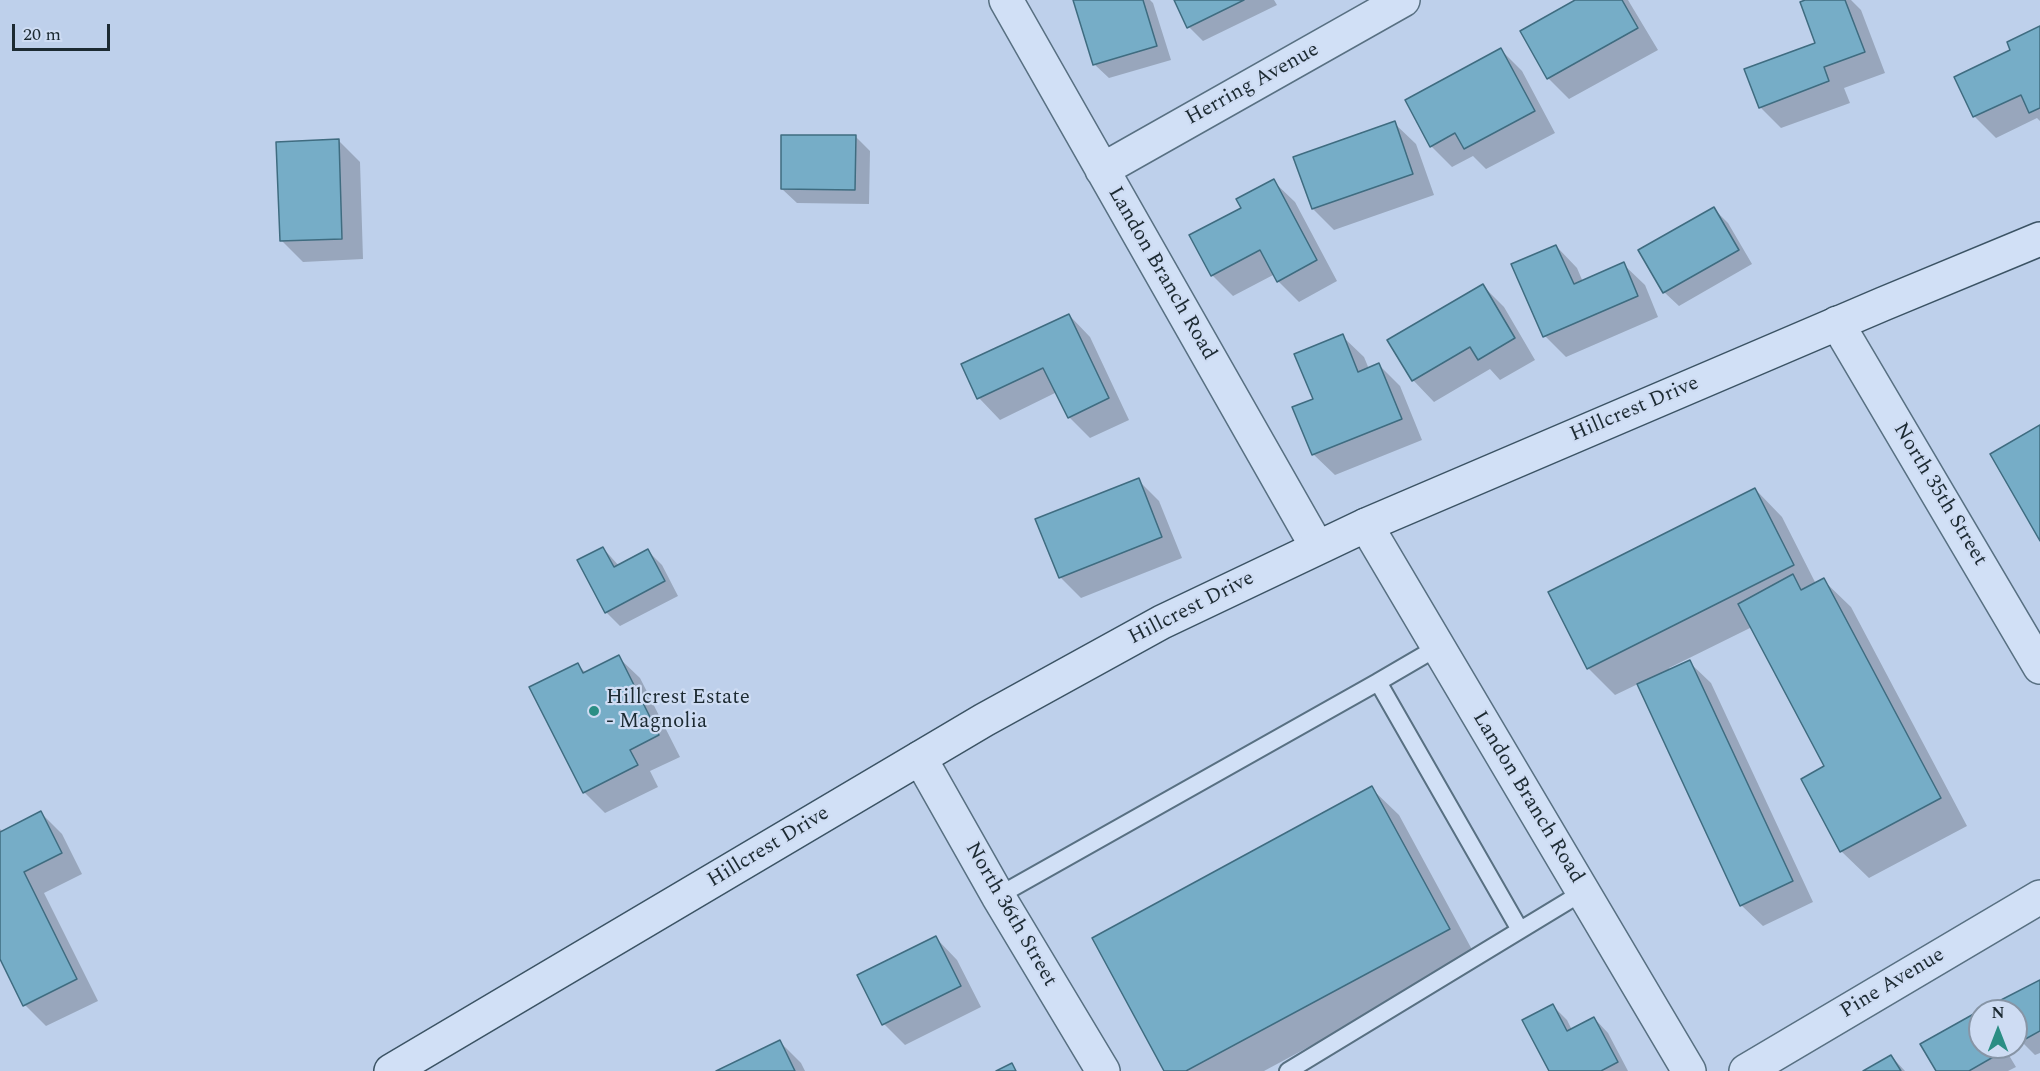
<!DOCTYPE html>
<style>
body{margin:0}
#map{position:relative;width:2040px;height:1071px;overflow:hidden;background:#bed0eb;font-family:Spectral,serif}
canvas{display:block}
.north{position:absolute;left:1968px;top:999px;width:60px;height:60px;box-sizing:border-box;background:#cedcf3;border:2px solid #8795a6;border-radius:50%;rotate:0deg;font-size:16px;font-weight:700;line-height:24px;text-align:center;color:#1c2a32}
.north::after{content:'';display:block;margin:auto;width:21px;height:27px;background:#2b8e84;clip-path:polygon(50% 0,100% 100%,50% 72%,0 100%)}
.scale{position:absolute;left:12px;top:24px;width:98px;height:27px;box-sizing:border-box;border:3px solid #1c2a32;border-top:0;padding-left:8px;font-size:18px;line-height:21px;white-space:nowrap;color:#1c2a32;-webkit-text-stroke:4px #cedcf3;paint-order:stroke}
</style>
<div id="map">
<canvas width="2040" height="1071"></canvas>
<div class="north">N</div>
<div class="scale">20 m</div>
</div>
<script>
const c = document.querySelector('canvas').getContext('2d');
c.lineJoin = 'round';
function fill(path, color) { c.fillStyle = color; c.fill(path, 'evenodd'); }
function stroke(path, color, width, dash) { c.strokeStyle = color; c.lineWidth = width; c.lineCap = dash ? 'butt' : 'round'; c.setLineDash(dash || []); c.stroke(path); }
function drawText(font, color, halo, rows, align = 'center') {
  c.font = font + ' Spectral,serif'; c.lineWidth = 4.5; c.setLineDash([]); c.textBaseline = 'middle'; c.strokeStyle = halo; c.fillStyle = color; for (const [text, x, y, turn = 0] of rows) {
    c.save(); c.translate(x, y); c.rotate((+turn || 0) * Math.PI / 180); c.textAlign = isNaN(turn) ? turn : align; if (halo) c.strokeText(text, 0, 0); c.fillText(text, 0, 0); c.restore();
  }
}
fill(new Path2D(`
 M1075,0H1150L1153,3L1171,60L1109,78L1094,64Z
 M1175,0H1274L1277,5L1203,41L1189,27Z
 M1578,0H1628L1658,50L1569,99L1548,78Z
 M1809,0H1851L1861,10L1885,73L1844,88L1850,103L1781,128L1760,107L1817,44Z
 M2040,28V121L2037,118L1996,138L1974,116L1956,78L2012,51Z
 M1501,50L1522,71L1555,133L1486,169L1473,156L1452,167L1431,146Z
 M1394,123L1416,144L1434,195L1334,230L1313,209Z
 M855,136L870,151L869,204L797,203L782,189Z
 M339,141L360,162L363,259L303,262L281,240Z
 M1273,181L1295,202L1337,281L1299,302L1278,281L1275,274L1233,296L1212,275L1243,208Z
 M1714,209L1728,223L1752,264L1679,306L1664,292Z
 M1556,246L1577,268L1583,282L1623,264L1645,285L1658,317L1566,357L1545,336Z
 M1483,286L1504,307L1535,360L1500,380L1490,369L1434,402L1413,380Z
 M1069,315L1090,337L1129,420L1090,438L1069,417L1057,392L1000,420L979,398L963,365Z
 M1342,336L1364,357L1369,369L1379,365L1400,386L1422,440L1335,475L1313,454L1315,399Z
 M1138,480L1159,501L1182,558L1081,598L1060,577Z
 M1755,489L1782,517L1816,584L1823,580L1851,607L1967,826L1869,878L1841,851L1826,766L1752,627L1669,668L1670,670L1689,662L1711,683L1813,902L1763,926L1741,905L1638,684L1615,695L1588,668Z
 M603,548L619,566L648,551L662,565L678,596L620,626L606,612Z
 M618,657L640,678L680,757L650,771L658,787L605,813L584,792L577,664L586,673Z
 M1371,788L1399,815L1476,957L1264,1071H1166Z
 M41,813L62,834L82,874L44,893L98,1001L46,1026L25,1005L0,955V829L3,832Z
 M936,938L957,960L981,1007L905,1045L884,1024Z
 M2040,982V1053L2035,1055L2021,1041L2016,1031V1011H2005Z
 M1552,1005L1567,1020L1572,1030L1594,1018L1608,1033L1628,1071H1550Z
 M1979,1013L1980,1047H2004L2016,1067L2008,1071H1938Z
 M780,1042L801,1063L805,1071H720Z
 M1891,1056L1905,1071H1866Z`), '#0003');
const building = new Path2D(`
 M1073,0H1143L1157,46L1093,65Z
 M1174,0H1244L1187,28Z
 M1575,0H1622L1638,28L1547,79L1520,31Z
 M1805,0H1845L1865,52L1824,67L1829,81L1759,108L1744,69L1815,43L1800,2Z
 M2040,26V108L2029,113L2021,95L1973,117L1954,77L2010,50L2007,42Z
 M1501,48L1535,111L1464,149L1455,133L1430,147L1405,100Z
 M1395,121L1413,174L1312,209L1293,157Z
 M781,135H856L855,190L781,189Z
 M339,139L342,239L280,241L276,142Z
 M1274,179L1317,260L1277,282L1260,250L1211,276L1189,235L1241,208L1236,199Z
 M1714,207L1739,250L1663,293L1638,250Z
 M1556,245L1574,284L1624,262L1638,296L1543,337L1511,264Z
 M1483,284L1515,338L1478,360L1470,347L1412,381L1387,340Z
 M1069,314L1109,398L1068,418L1043,368L977,399L961,364Z
 M1343,334L1358,372L1379,363L1402,419L1312,455L1292,407L1313,399L1294,354Z
 M2040,425V541L1990,454Z
 M1139,478L1162,537L1059,578L1035,519Z
 M1755,488L1794,565L1587,669L1548,592Z
 M603,547L614,567L648,549L665,581L605,613L577,560Z
 M1793,574L1801,590L1824,578L1941,798L1840,852L1801,779L1824,766L1738,604Z
 M619,655L659,735L630,750L638,765L583,793L529,687L578,663L583,673Z
 M1690,660L1793,881L1740,906L1637,684Z
 M1372,786L1450,929L1186,1071H1164L1092,938Z
 M41,811L62,853L24,872L77,979L23,1006L0,959V832Z
 M936,936L961,986L882,1025L857,975Z
 M2040,980V1031L2020,1042L2016,1035V1011H2004L1999,1001Z
 M1553,1004L1567,1031L1594,1017L1618,1062L1601,1071H1549L1522,1020Z
 M1979,1011L1980,1047H2000L2002,1052L1969,1071H1936L1920,1044Z
 M780,1040L795,1071H716Z
 M1891,1055L1901,1071H1863Z
 M1012,1063L1016,1071H996Z`);
fill(building, '#76adc7');
stroke(building, '#3f6c80', 1.5);
const lane = new Path2D(`
 M1378,682L1438,647
 M998,896L1378,682L1520,930
 M1288,1071L1583,892`);
const street = new Path2D(`
 M1006,0L1317,547
 M1102,170L1403,0
 M1837,323L2040,667
 M1366,525L1689,1071
 M920,758L998,896L1103,1071
 M1746,1071L2040,897`);
const secondary = new Path2D(`
 M391,1071L984,720L1162,622L1366,525L1883,304L2040,239`);
stroke(lane, '#587082', 20);
stroke(street, '#587082', 36);
stroke(secondary, '#3b5364', 36);
stroke(lane, '#d1e0f6', 16);
stroke(street, '#d1e0f6', 33);
stroke(secondary, '#d1e0f6', 33);
for (const [x, y, r, color] of [
 [594,711,6,"#2b8e84"]
]) { const dot = new Path2D(); dot.arc(x, y, r, 0, 2 * Math.PI); c.fillStyle = color; c.fill(dot); stroke(dot, '#cedcf3', 2); }
drawText('21px', '#1c2a32', '#cedcf3', [
 ["Herring Avenue",1253,85,-29],
 ["Landon Branch Road",1161,274,60],
 ["Hillcrest Drive",1635,410,-23],
 ["North 35th Street",1939,495,59],
 ["Hillcrest Drive",1192,609,-27],
 ["Landon Branch Road",1527,798,59],
 ["Hillcrest Drive",769,848,-31],
 ["North 36th Street",1010,915,60],
 ["Pine Avenue",1893,984,-31]
]);
drawText('21px', '#1c2a32', '#cedcf3', [
 ["Hillcrest Estate",606,699],
 ["- Magnolia",606,723]
], 'left');
</script>
